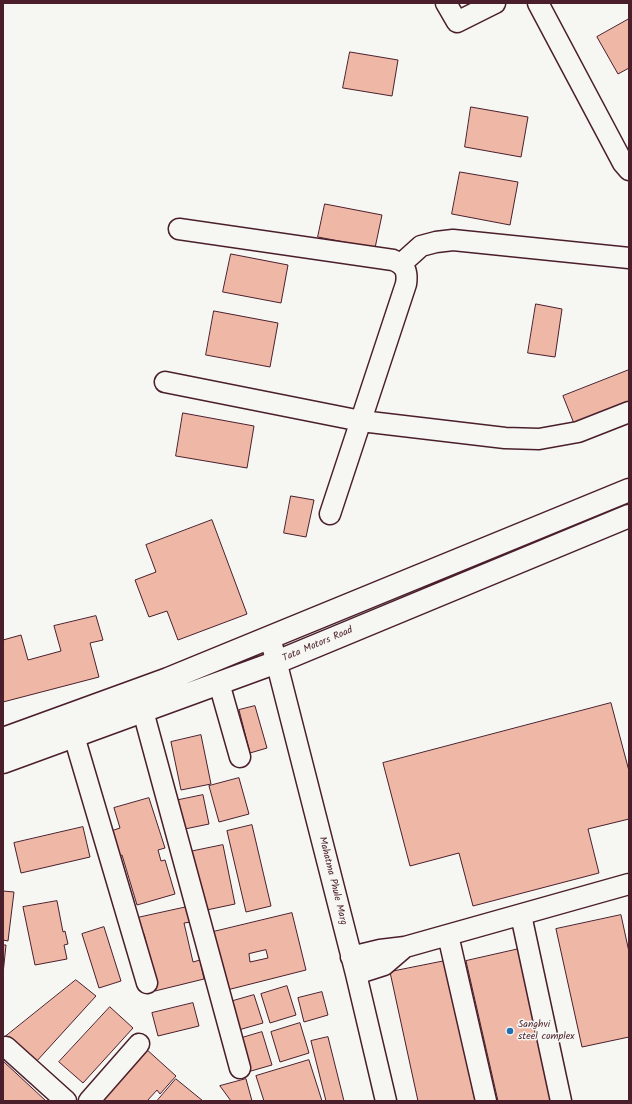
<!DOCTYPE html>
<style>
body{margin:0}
#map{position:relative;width:632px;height:1104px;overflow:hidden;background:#f6f6f2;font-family:Kalam,sans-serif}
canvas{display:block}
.frame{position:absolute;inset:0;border:4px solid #4a1f2b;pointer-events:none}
</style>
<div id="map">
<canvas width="632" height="1104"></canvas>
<div class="frame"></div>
</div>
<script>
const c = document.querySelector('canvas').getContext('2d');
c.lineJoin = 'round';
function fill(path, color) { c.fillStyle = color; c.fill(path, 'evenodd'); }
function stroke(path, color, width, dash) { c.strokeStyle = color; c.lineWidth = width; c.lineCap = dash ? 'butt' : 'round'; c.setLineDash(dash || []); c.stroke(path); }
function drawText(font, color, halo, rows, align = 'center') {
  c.font = font + ' Kalam,sans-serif'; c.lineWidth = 3; c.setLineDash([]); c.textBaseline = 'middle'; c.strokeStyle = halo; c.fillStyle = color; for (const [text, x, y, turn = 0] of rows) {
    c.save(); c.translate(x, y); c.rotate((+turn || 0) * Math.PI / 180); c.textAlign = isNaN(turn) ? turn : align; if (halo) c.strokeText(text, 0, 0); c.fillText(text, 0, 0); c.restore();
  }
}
const building = new Path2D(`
 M629,19V68L618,74L597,37Z
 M350,52L398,60L392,96L343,88Z
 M471,107L528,117L521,157L465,147Z
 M460,172L518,182L510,225L452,214Z
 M325,204L382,215L375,248L318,237Z
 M231,254L288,265L281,303L223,292Z
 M536,304L562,309L555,357L528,353Z
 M214,311L278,323L270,367L206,355Z
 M629,370V411L577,431L563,396Z
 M183,413L254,426L247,468L176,456Z
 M291,496L314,500L306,537L284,533Z
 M212,520L247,614L178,640L167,611L149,617L135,580L156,572L146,545Z
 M96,616L103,640L90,643L99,677L3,702V640L21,635L28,660L61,651L54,626Z
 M611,703L629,771V819L588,829L599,873L473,906L459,853L410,866L383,763Z
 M255,706L267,748L250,753L239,710Z
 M201,735L211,784L181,790L171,742Z
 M239,778L249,814L219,822L209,786Z
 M203,795L209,824L180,830L174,801Z
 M149,798L165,848L158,850L161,861L165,860L175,894L137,905L122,855L119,856L111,831L120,828L114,808Z
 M252,825L271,906L246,912L227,831Z
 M83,827L90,857L21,873L14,843Z
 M223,845L235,904L202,911L189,852Z
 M3,891L14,892L8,941L3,940Z
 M57,901L63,932L65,931L68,944L64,945L67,959L35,965L23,907Z
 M187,907L191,922L184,923L193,962L200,960L204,979L155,991L150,971L153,970L144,934H141L137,918Z
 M292,913L306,970L227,990L213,932ZM266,950L268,958L250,962L249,954Z
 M621,915L629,952V1037L582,1047L556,929Z
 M104,927L121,981L99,988L82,934Z
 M3,945H6L3,974Z
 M519,949L554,1101H498L466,961Z
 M445,961L475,1101H418L390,972Z
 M76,980L96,996L35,1063L5,1037Z
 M287,986L296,1015L270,1023L261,994Z
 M322,992L328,1015L304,1022L298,998Z
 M254,995L263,1023L235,1031L226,1003Z
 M193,1003L199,1026L158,1036L152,1013Z
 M110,1007L133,1028L83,1083L59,1062Z
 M300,1023L309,1053L280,1062L271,1032Z
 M262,1032L272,1065L244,1073L235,1040Z
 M328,1037L344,1101H326L311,1041Z
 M145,1048L176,1076L160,1094L157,1090L147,1101H104L100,1097Z
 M309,1060L322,1101H264L256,1076Z
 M3,1061L46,1101H3Z
 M176,1079L203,1101H157Z
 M246,1079L252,1101H231L220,1086Z`);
fill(building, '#efb7a6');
stroke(building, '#4a1f2b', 1);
const minor = new Path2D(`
 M446,3L457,22L495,3
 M538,3L623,163L629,170
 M179,229L393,260C405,265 408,271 406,284L330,514
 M401,264L421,246L436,242L453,240L629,258
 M165,382L361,421L505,438L539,439L578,432L629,412
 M270,637L356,974L386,1101
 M219,683L240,757
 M143,711L240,1068
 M74,736L147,983
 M521,915L561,1101
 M448,935L486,1101
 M351,957L380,950L405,947L629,884
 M356,974L384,965L405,947
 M6,1047L66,1101
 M89,1101L139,1044`);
const major = new Path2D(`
 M3,739L168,679L629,490
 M3,762L277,662L629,516`);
stroke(minor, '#4a1f2b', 23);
stroke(major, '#4a1f2b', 25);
stroke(minor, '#f6f6f2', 20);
stroke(major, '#f6f6f2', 22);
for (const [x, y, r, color] of [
 [510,1031,4,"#1f6fb2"]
]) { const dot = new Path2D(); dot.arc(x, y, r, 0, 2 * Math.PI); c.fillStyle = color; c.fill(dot); stroke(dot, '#f6f6f2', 1.5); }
drawText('10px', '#4a1f2b', '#f6f6f2', [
 ["Tata Motors Road",318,645,-23],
 ["Mahatma Phule Marg",332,881,76]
]);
drawText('10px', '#4a1f2b', '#f6f6f2', [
 ["Sanghvi",518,1025],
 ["steel complex",518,1037]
], 'left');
</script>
